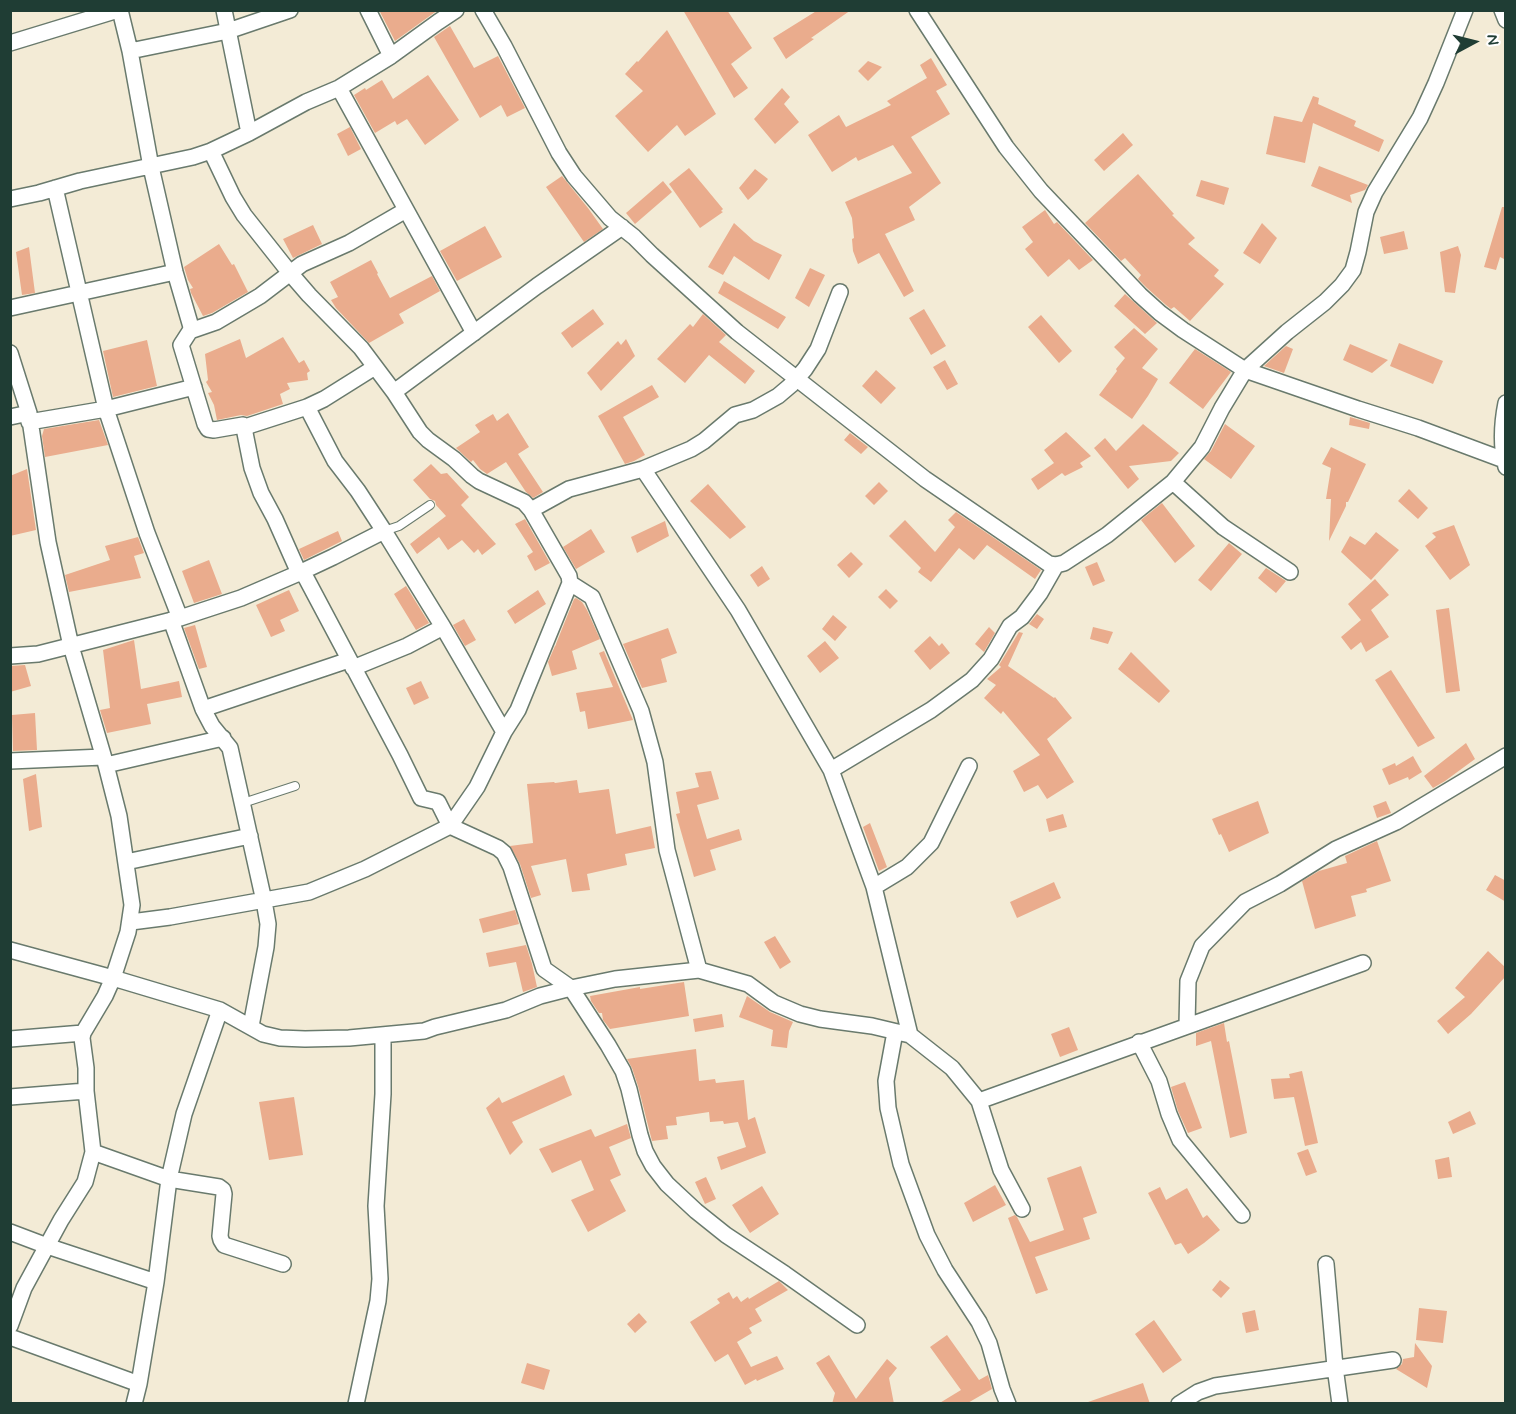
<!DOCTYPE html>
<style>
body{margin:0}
#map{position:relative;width:1516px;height:1414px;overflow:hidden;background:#f3ebd6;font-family:Mynerve,sans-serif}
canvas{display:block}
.frame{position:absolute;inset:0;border:12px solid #1f3d34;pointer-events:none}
.north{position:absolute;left:1444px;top:12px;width:60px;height:60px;-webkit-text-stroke:4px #fff;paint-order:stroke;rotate:83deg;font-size:16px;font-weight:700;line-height:24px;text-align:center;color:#1f3d34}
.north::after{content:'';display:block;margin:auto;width:21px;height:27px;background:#1f3d34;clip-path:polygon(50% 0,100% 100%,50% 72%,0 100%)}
</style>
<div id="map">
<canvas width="1516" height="1414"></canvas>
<div class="frame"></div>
<div class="north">N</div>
</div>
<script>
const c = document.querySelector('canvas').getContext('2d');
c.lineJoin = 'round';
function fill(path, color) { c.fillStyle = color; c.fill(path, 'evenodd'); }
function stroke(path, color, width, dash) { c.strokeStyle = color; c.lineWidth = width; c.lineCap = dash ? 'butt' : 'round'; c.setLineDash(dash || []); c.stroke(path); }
fill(new Path2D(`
 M379,10H438L395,41Z
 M683,10H727L752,48L731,64L748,88L734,98Z
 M818,10H851L811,38L814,39L786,59L773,38Z
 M450,26L474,68L498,56L525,108L507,117L501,105L480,118L434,37Z
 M667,30L716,114L685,136L677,125L648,152L615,116L643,91L625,74L637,61L638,62Z
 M931,58L947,85L936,91L950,114L911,137L941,183L909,207L915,220L885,234L914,291L904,297L879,253L858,264L853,251L852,239L854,238L852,218L845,202L912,173L893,145L858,161L856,157L832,172L808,135L839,115L846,127L891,105L887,101L927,78L920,65Z
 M868,61L882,67L868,81L858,71Z
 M428,75L459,120L425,145L407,119L397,125L395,121L375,133L354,95L365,88L366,90L382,80L393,99Z
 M782,88L790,97L784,104L799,122L775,144L754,119Z
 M1313,96L1319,98L1318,104L1356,121L1354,126L1384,140L1379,152L1313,123L1305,163L1266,154L1274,116L1302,122Z
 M350,127L361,149L348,156L337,134Z
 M1123,133L1133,145L1104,171L1094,160Z
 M1319,166L1368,185L1365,190L1350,195L1352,203L1311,186Z
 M689,168L723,209L721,211L723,212L700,228L669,184Z
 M755,169L768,179L758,191L748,200L739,188Z
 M1138,174L1174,214L1172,215L1195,238L1188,244L1219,270L1214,276L1224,284L1190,321L1174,307L1171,309L1166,305L1147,288L1138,279L1141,275L1125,258L1121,261L1085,223Z
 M562,176L588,208L603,229L584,242L546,187Z
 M1201,180L1229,188L1224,205L1196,196Z
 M663,181L672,192L635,224L626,213Z
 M1502,207H1506V260L1500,257L1496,270L1484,267Z
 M1045,210L1054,224L1057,222L1093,260L1079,270L1069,259L1048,277L1025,249L1033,242L1022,227Z
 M734,223L754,241L782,255L769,280L734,256L723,275L708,267Z
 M1262,223L1277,238L1260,264L1243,253Z
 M313,225L322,244L293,258L283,239Z
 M485,226L502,257L457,281L440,251Z
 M1404,231L1408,249L1384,254L1380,237Z
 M219,244L232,265L234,264L248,292L212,313L203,316L191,293L190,289L193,288L188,280L184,267Z
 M1458,246L1461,255L1455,293L1445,292L1440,252Z
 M29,247L35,293L22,295L16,252Z
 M371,260L378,273L377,274L390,298L432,276L440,291L399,314L404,323L369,343L336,308L331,300L338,297L330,282Z
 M810,268L825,275L809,307L795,298Z
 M724,281L786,317L778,329L718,293Z
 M1125,294L1157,323L1145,334L1114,306Z
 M593,309L604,324L572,348L561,333Z
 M924,309L946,346L931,355L909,318Z
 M703,314L726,335L719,342L755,371L745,384L709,355L685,383L657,359L690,324L693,327Z
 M1041,315L1072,351L1059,363L1028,327Z
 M1134,328L1158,349L1142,368L1158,379L1148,396L1132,419L1099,395L1117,371L1116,369L1125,358L1114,347Z
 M283,337L299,363L304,360L310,371L307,373L308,380L287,383L290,389L280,394L283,404L247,416L241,415L217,420L214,405L208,393L212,392L206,382L208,380L205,354L240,339L246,358Z
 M626,339L635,356L601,391L587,373L618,341L621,345Z
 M147,340L157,386L113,397L103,351Z
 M1399,343L1443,361L1433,384L1390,366Z
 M1350,344L1388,360L1372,373L1343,360Z
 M1286,346L1293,349L1284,373L1264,366Z
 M1195,349L1231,372L1203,409L1169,383Z
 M945,360L958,384L947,390L933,367Z
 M876,370L896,388L881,404L862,386Z
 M652,385L659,397L623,417L645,455L634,461L625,464L598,416Z
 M508,413L529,447L518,454L543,492L533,498L526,492L506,462L487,474L480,469L473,460L471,462L456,448L480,432L475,425L493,414L497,421Z
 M1350,417L1370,423L1369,429L1349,425Z
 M99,420L108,445L45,457L42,436L44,429Z
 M1143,424L1179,453L1171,461L1129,466L1139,479L1128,489L1094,448L1105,438L1116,451Z
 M1225,424L1255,446L1231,479L1204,459L1211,451Z
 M1066,432L1091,456L1080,463L1083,467L1065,476L1062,473L1038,490L1031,479L1054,463L1044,450Z
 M850,433L868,447L861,454L844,440Z
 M1331,447L1366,464L1348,502H1346V506L1329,541L1331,499H1326L1331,468L1322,464Z
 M431,464L441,474L447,473L469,497L461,505L496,544L482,555L478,549L474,553L462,540L448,550L439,537L417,554L410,544L446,516L436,505L435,501L430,499L413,480Z
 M27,469L36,530L10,536V476Z
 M879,482L888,491L874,505L865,496Z
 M708,484L746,527L730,539L690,501Z
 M1409,489L1428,508L1418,519L1398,501Z
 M1162,503L1195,546L1175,563L1141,520Z
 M956,512L1041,570L1035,579L987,545L974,560L959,548L931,582L918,572L921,568L889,536L905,520L935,552L955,527L948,520Z
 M525,519L550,563L535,571L527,556L533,552L515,524Z
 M665,521L669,536L637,553L631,537Z
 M1454,525L1470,565L1450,580L1425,546L1436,537L1432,533Z
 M591,529L605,552L576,569L563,547Z
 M338,531L342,541L304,560L299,549Z
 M1376,532L1399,550L1371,580L1341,552L1350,536L1365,545Z
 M138,537L144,553L134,556L141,578L69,592L65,575L110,560L105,546Z
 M1229,543L1242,554L1211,591L1198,580Z
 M851,552L863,564L849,578L837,565Z
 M209,560L222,594L194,603L182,571Z
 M1097,562L1105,581L1093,586L1085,567Z
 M762,566L770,579L758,587L750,575Z
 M1266,568L1286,581L1276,593L1258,578Z
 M1375,579L1389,595L1371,610L1389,637L1366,652L1361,642L1351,650L1341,637L1361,620L1348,604Z
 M406,586L429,623L416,630L394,594Z
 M886,589L898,601L890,609L878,597Z
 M289,590L299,611L280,620L285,631L271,637L256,605Z
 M538,590L546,604L515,624L507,611Z
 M576,598L582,602L587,610L600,639L572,651L577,669L552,676L548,662L555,646L556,645V644L574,599Z
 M1449,608L1460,691L1446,693L1436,610Z
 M1037,614L1044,619L1037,629L1029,624Z
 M833,615L847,627L835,641L822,629Z
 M464,619L476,640L465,646L453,625Z
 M195,625L207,667L199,669L184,628Z
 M989,627L995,633L984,652L975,644Z
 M1093,627L1113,632L1108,644L1090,639Z
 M668,628L677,653L661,659L667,682L642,688L623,644Z
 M1019,632L1023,633L1008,666L1054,698L1055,697L1072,718L1047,739L1074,782L1047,799L1038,785L1024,792L1013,771L1040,755L1003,711L1001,714L984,698L996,685L987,679L1001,667L999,665Z
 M930,636L939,646L942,643L950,653L930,670L914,651Z
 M134,640L141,689L179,681L182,697L147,704L151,724L107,733L100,710L110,708L103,650Z
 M825,641L839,658L820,673L807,656Z
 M604,651L633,720L588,729L585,711L580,712L576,693L613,687L599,653Z
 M1131,652L1170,691L1159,703L1118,669Z
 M25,665L31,686L10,692V666Z
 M1391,670L1435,738L1418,747L1375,680Z
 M421,681L429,698L414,705L406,688Z
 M35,713L37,750L13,751L12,715Z
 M1466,743L1475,759L1445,781L1433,788L1424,776Z
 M1413,756L1422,772L1409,780L1408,777L1389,785L1382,769L1395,763L1396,766Z
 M711,771L719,799L697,805L707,839L739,829L742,840L710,850L716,870L694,877L676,814L680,813L676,792L699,787L695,773Z
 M36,774L42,827L29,831L23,779Z
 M577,780L579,793L609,789L616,834L651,826L655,848L625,854L627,865L587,874L590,890L572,892L566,859L531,866L541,895L531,898L520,864L510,846L533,843L527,784L554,782L555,783Z
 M1258,801L1269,833L1229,852L1221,834L1219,835L1212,819Z
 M1386,801L1391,813L1377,818L1373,806Z
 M1063,814L1067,827L1049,832L1046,819Z
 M870,823L887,867L879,871L863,827Z
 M1377,841L1391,881L1366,889L1367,892L1351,896L1356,916L1315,929L1302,881L1319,871L1347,863L1345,856Z
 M1495,875L1506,881V902L1486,890Z
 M1054,882L1061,898L1017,918L1010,902Z
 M515,910L519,924L483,933L479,919Z
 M775,936L791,962L780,969L764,942Z
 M526,945L532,964L537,987L523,992L516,962L489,967L486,953Z
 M1488,951L1506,968V976L1471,1014L1448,1034L1437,1021L1465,997L1455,988Z
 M684,982L689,1016L610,1029L603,1020L602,1013H599L591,1001L590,996L640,987V989Z
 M747,996L770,1012L793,1022L789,1031L787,1048L771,1046L773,1030L739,1017Z
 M722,1014L724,1027L695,1032L693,1019Z
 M1224,1023L1227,1042L1229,1041L1247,1133L1230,1138L1211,1041L1196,1046V1033Z
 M1069,1027L1078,1050L1060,1057L1051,1034Z
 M696,1049L699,1081L715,1079L716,1083L744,1080L748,1120L755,1117L766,1153L721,1170L717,1157L746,1147L738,1122L724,1124L723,1121L710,1122L709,1112L676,1117L677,1125L666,1126L668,1139L652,1141L638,1086L632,1068L627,1059Z
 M1302,1071L1318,1143L1305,1146L1294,1097L1274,1099L1271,1079L1290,1078L1289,1074Z
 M564,1075L572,1095L512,1122L523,1142L510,1155L486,1108L499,1097L502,1103Z
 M1185,1082L1202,1128L1188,1133L1178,1111L1171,1087Z
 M294,1097L303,1155L269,1160L259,1102Z
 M1470,1111L1476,1124L1453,1134L1448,1122Z
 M627,1124L631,1138L609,1147L621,1175L610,1180L626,1211L588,1232L571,1200L594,1190L581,1160L552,1173L539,1149L591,1129L595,1137Z
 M1308,1149L1317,1172L1306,1176L1297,1153Z
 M1449,1157L1452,1177L1438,1179L1435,1160Z
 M1081,1166L1097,1213L1083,1218L1090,1239L1035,1257L1048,1290L1036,1294L1008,1218L1015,1215L1017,1217L1030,1242L1064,1230L1047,1178Z
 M706,1177L716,1199L705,1204L695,1182Z
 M995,1185L1006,1205L973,1222L964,1203Z
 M762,1186L779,1214L750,1233L732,1205Z
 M1160,1187L1166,1200L1187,1188L1203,1218L1207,1215L1220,1230L1204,1243L1188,1254L1181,1243L1175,1245L1148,1193Z
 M1220,1280L1230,1288L1221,1298L1212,1290Z
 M779,1281L788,1290L755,1309L762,1321L749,1328L752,1333L737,1342L751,1367L777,1356L784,1369L757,1381L756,1379L745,1385L728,1354L715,1362L690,1322L720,1303L717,1299L729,1292L733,1299L737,1296L741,1302L748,1297L749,1299Z
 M1419,1308L1447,1311L1443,1343L1416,1340Z
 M1255,1310L1259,1330L1246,1333L1242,1313Z
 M639,1313L647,1322L635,1333L627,1324Z
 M1154,1320L1182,1360L1163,1373L1135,1334Z
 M947,1335L979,1380L988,1375L992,1389L966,1404H938L961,1390L930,1347Z
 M1415,1343L1432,1366L1427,1388L1396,1369L1402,1364L1403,1359L1414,1357Z
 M829,1355L856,1399L887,1359L897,1368L889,1378L894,1404H832L835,1393L816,1363Z
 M527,1363L550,1370L544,1390L521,1383Z
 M1143,1383L1150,1404H1089L1088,1402Z`), '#eaac8d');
const service = new Path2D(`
 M384,531L399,526L430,505
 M243,803L295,786`);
const minor = new Path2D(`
 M120,10L130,51L151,167L175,272L191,327L190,331L181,345L205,424L208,429L214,430L243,425L246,428
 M224,10L249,133
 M368,10L391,56
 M483,10L504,46L559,153L574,176L610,218L634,237L652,255L737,332L925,479L1049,564L1056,565L1064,563L1107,535L1173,482L1202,447L1222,408L1245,370L1287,332L1325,302L1342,285L1353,270L1358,252L1366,212L1375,192L1420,118L1436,83L1465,10
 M917,10L1006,147L1041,191L1140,295L1160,313L1183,330L1245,370L1358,409L1418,428L1504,460
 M1502,10L1506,20
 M10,43L118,10
 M130,51L228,31L290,10
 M339,88L474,333
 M55,188L106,409L147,533L180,618
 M10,199L39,193L80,181L193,157L211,151L249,133L306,102L339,88L391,56L438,22L456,10
 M10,308L175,272
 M190,331L216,322L260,296L302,264L349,243L406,210
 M10,353L29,413L48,542L71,646L106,765L119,816L132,905L128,932L113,978L105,996L83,1033L82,1038L86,1068V1091L93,1152L85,1182L61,1220L24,1288L10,1326
 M375,367L324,399L307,407L248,426L246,428L245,433L252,468L261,493L275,519L299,573L333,557L384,531
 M394,392L537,286L622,227
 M1506,403C1502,423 1501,447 1506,467
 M307,407L335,461L358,491L384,531L443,627L504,732
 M10,417L29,413
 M29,422L106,409L194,387
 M643,469L738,610L831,770L874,887L910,1035
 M1173,482L1223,527L1290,572
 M531,510L569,489L643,469L691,449L704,441L735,415L753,410L778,396L791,385L805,369L818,349L840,292
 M570,583L592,597L641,711L655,762L667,850L699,970
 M171,620L203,709L212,726L230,748L264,901L268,924L266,947L251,1026
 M10,656L38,654L180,618L241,598L299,573L305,576L400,755L421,798L438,802L450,826L498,848L504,853L511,867L544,969L571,988L608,1045L623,1071L629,1089L640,1135L645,1151L653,1166L667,1184L696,1211L726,1235L785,1274L857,1325
 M353,668L407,646L443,627
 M203,709L349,660
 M10,761L103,757
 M106,765L223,738
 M831,770L931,710L972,680L991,659L1010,626L1022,617L1040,593L1056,565
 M126,862L250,836
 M874,887L907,867L931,843L969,766
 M131,922L170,917L309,892L365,869L450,826L477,787L504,732L518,710L570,583L569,576L531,510L524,502L479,481L472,476L454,459L428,440L420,432L394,392L361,348L309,295L290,273L244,215L233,197L211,151
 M10,950L113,978L220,1010L263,1034L280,1038L305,1039L349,1038L424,1031L435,1027L506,1010L540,996L571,988L615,979L699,970L748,984L774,1003L800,1014L820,1019L872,1026L910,1035L952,1068L979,1101L1001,1170L1022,1209
 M1187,1025L1188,981L1202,946L1245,902L1280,884L1336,849L1396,822L1506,756
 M895,1032L886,1081L888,1108L901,1164L927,1235L945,1270L979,1322L989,1343L1002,1389L1008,1404
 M10,1039L83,1033
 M1139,1042L1159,1081L1169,1114L1180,1140L1242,1215
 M10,1097L86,1091
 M979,1101L1363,963
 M93,1152L169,1179L219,1187L223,1190L224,1194L220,1236L221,1240L224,1245L283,1264
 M10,1232L47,1246L156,1282
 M1326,1264L1335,1367L1340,1404
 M10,1337L139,1384
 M134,1404L139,1384L156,1282L169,1179L184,1114L220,1010
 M356,1404L378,1301L380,1279L376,1206L383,1094V1036
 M1179,1404L1198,1392L1215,1386L1393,1360`);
stroke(service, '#697a6d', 10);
stroke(minor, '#697a6d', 18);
stroke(service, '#fff', 8);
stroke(minor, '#fff', 15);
</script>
